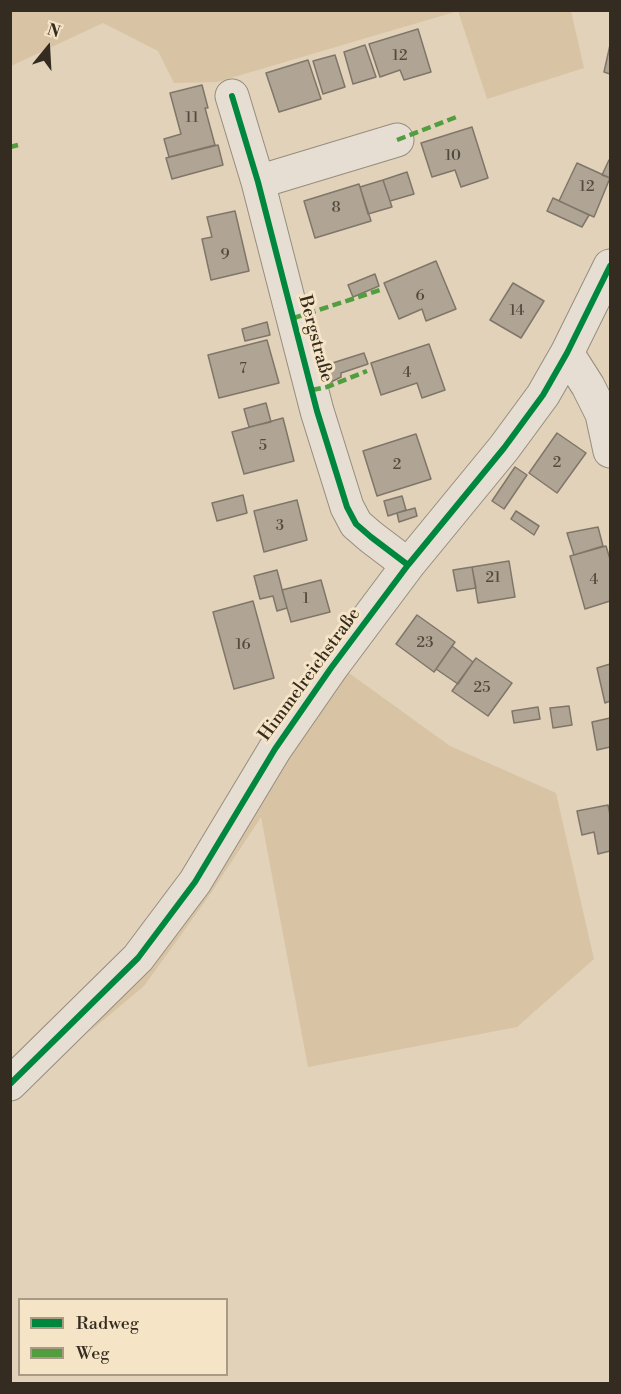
<!DOCTYPE html>
<meta charset="utf-8">
<style>
body{margin:0}
#map{position:relative;width:621px;height:1394px;overflow:hidden;background:#e1d2b9;font-family:"Libre Bodoni",serif}
canvas{display:block}
.frame{position:absolute;inset:0;border:12px solid #342c21;pointer-events:none}
.legend{position:absolute;left:18px;top:1298px;width:210px;height:78px;box-sizing:border-box;background:#f6e4c7;border:2px solid #a89a85;margin:0;padding:8px 10px;list-style:none;font-size:18px;color:#342c21}
.legend li{display:flex;align-items:center;gap:12px;height:30px}
.legend b{width:30px;border:2px solid #a89a85}
.north{position:absolute;left:18px;top:18px;width:60px;height:60px;-webkit-text-stroke:4px #f6e4c7;paint-order:stroke;rotate:18deg;font-size:16px;font-weight:700;line-height:24px;text-align:center;color:#342c21}
.north::after{content:'';display:block;margin:auto;width:21px;height:27px;background:#342c21;clip-path:polygon(50% 0,100% 100%,50% 72%,0 100%)}
</style>
<div id="map">
<canvas width="621" height="1394"></canvas>
<div class="frame"></div>
<ul class="legend">
<li><b style="height:8px;background:#00873e"></b>Radweg</li>
<li><b style="height:8px;background:#519d3f"></b>Weg</li>
</ul>
<div class="north">N</div>
</div>
<script>
const c = document.querySelector('canvas').getContext('2d');
c.lineJoin = 'round';
function fill(path, color) { c.fillStyle = color; c.fill(path, 'evenodd'); }
function stroke(path, color, width, dash) { c.strokeStyle = color; c.lineWidth = width; c.lineCap = dash ? 'butt' : 'round'; c.setLineDash(dash || []); c.stroke(path); }
function drawText(font, color, halo, rows, align = 'center') {
  c.font = font + ' "Libre Bodoni",serif'; c.lineWidth = 6; c.setLineDash([]); c.textBaseline = 'middle'; c.strokeStyle = halo; c.fillStyle = color; for (const [text, x, y, turn = 0] of rows) {
    c.save(); c.translate(x, y); c.rotate((+turn || 0) * Math.PI / 180); c.textAlign = isNaN(turn) ? turn : align; if (halo) c.strokeText(text, 0, 0); c.fillText(text, 0, 0); c.restore();
  }
}
fill(new Path2D(`
 M10,11H571L584,68L487,99L458,11L217,82L174,83L158,51L103,23L11,66Z
 M349,673L450,746L556,793L594,959L517,1027L308,1067L261,817L209,896L144,986L88,1033L145,970L334,682Z`), '#d8c4a4');
const building = new Path2D(`
 M418,29L431,72L404,80L400,70L380,77L369,44Z
 M365,45L376,77L353,84L344,52Z
 M610,45V74L604,72Z
 M335,55L345,87L323,94L313,61Z
 M308,60L321,99L279,112L266,73Z
 M202,85L208,108H205L215,145L169,157L164,139L181,134L170,93Z
 M472,127L488,178L461,187L455,170L432,177L421,143Z
 M218,145L223,165L172,179L166,158Z
 M609,160L610,161V178L602,175Z
 M577,163L610,178L594,217L559,201Z
 M407,172L414,194L390,201L383,180Z
 M383,180L392,207L368,214L360,187Z
 M359,184L371,221L315,238L304,201Z
 M553,198L589,215L582,227L547,211Z
 M235,211L249,271L211,280L202,239L212,237L207,217Z
 M436,261L456,309L426,321L422,309L399,319L384,283Z
 M375,274L379,286L353,297L348,285Z
 M513,283L544,301L521,338L490,320Z
 M267,322L270,335L245,341L242,329Z
 M267,340L279,383L219,398L208,355Z
 M429,344L445,390L422,398L417,383L381,395L371,363Z
 M364,353L368,364L341,373V377L329,383L323,366Z
 M266,403L271,422L249,427L244,409Z
 M283,418L294,461L244,474L232,432Z
 M557,433L586,453L557,493L529,473Z
 M416,434L431,479L377,496L363,451Z
 M515,467L527,475L504,509L492,501Z
 M243,495L247,513L217,521L212,503Z
 M402,496L406,510L388,516L384,501Z
 M297,500L307,540L264,552L254,511Z
 M415,508L417,516L399,522L397,513Z
 M516,511L539,526L534,535L511,519Z
 M598,527L603,546L574,555L567,533Z
 M606,546L610,559V601L585,609L570,556Z
 M509,561L515,597L478,603L472,567Z
 M472,567L476,588L457,591L453,570Z
 M277,570L287,608L277,611L273,596L260,599L254,576Z
 M321,580L330,612L291,622L282,590Z
 M253,601L274,678L234,689L213,612Z
 M417,615L455,642L434,672L396,644Z
 M452,646L473,662L458,684L436,669Z
 M476,658L512,683L488,716L452,691Z
 M610,664V701L605,703L597,668Z
 M569,706L572,725L553,728L550,708Z
 M538,707L540,719L514,723L512,711Z
 M610,718V747L597,750L592,722Z
 M608,805L610,815V851L598,854L594,832L582,835L577,811Z`);
fill(building, '#b0a595');
stroke(building, '#7f7669', 1.5);
const minor = new Path2D(`
 M232,96L258,182L317,411L347,507L356,524L371,537L408,565
 M258,182L397,140
 M567,353L588,386L602,414L610,451
 M10,1084L138,958L195,882L275,749L331,668L408,565L504,448L543,395L567,353L610,266`);
stroke(minor, '#968d7e', 35);
stroke(minor, '#e6ded2', 33);
stroke(new Path2D(`
 M397,140L459,116
 M10,147L18,145
 M294,318L380,290
 M312,390L327,387L367,371`), '#519d3f', 4.5, [9, 4.5]);
stroke(new Path2D(`
 M232,96L258,182L317,411L347,507L356,524L371,537L408,565
 M10,1084L138,958L195,882L275,749L331,668L408,565L504,448L543,395L567,353L610,266`), '#00873e', 6);
drawText('15px', '#534a3e', null, [
 ["12",400,56],
 ["11",192,118],
 ["10",453,156],
 ["12",587,187],
 ["8",336,208],
 ["9",225,255],
 ["6",420,296],
 ["14",517,311],
 ["7",243,369],
 ["4",407,373],
 ["5",263,446],
 ["2",557,463],
 ["2",397,465],
 ["3",280,526],
 ["21",493,578],
 ["4",594,580],
 ["1",306,599],
 ["23",425,643],
 ["16",243,645],
 ["25",482,688]
]);
drawText('18px', '#342c21', '#f6e4c7', [
 ["Bergstraße",315,339,75],
 ["Himmelreichstraße",310,675,-54]
]);
</script>
